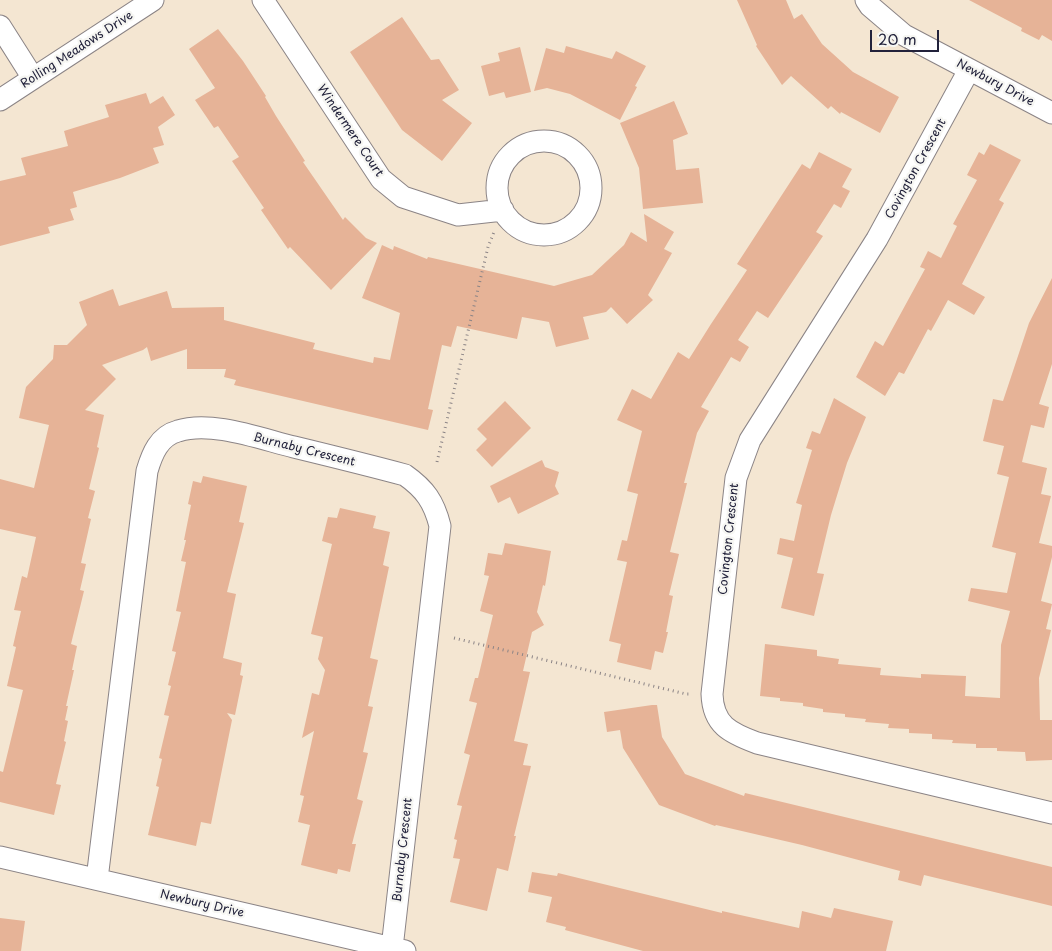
<!DOCTYPE html>
<style>
body{margin:0}
#map{position:relative;width:1052px;height:951px;overflow:hidden;background:#f4e6d2;font-family:"Playpen Sans",sans-serif}
canvas{display:block}
.scale{position:absolute;left:870px;top:30px;width:69px;height:22px;box-sizing:border-box;border:2px solid #22223b;border-top:0;padding-left:6px;font-size:15px;line-height:18px;white-space:nowrap;color:#22223b;-webkit-text-stroke:4px #f6f6f2;paint-order:stroke}
</style>
<div id="map">
<canvas width="1052" height="951"></canvas>
<div class="scale">20 m</div>
</div>
<script>
const c = document.querySelector('canvas').getContext('2d');
c.lineJoin = 'round';
function fill(path, color) { c.fillStyle = color; c.fill(path, 'evenodd'); }
function stroke(path, color, width, dash) { c.strokeStyle = color; c.lineWidth = width; c.lineCap = dash ? 'butt' : 'round'; c.setLineDash(dash || []); c.stroke(path); }
function drawText(font, color, halo, rows, align = 'center') {
  c.font = font + ' "Playpen Sans",sans-serif'; c.lineWidth = 4.5; c.setLineDash([]); c.textBaseline = 'middle'; c.strokeStyle = halo; c.fillStyle = color; for (const [text, x, y, turn = 0] of rows) {
    c.save(); c.translate(x, y); c.rotate((+turn || 0) * Math.PI / 180); c.textAlign = isNaN(turn) ? turn : align; if (halo) c.strokeText(text, 0, 0); c.fillText(text, 0, 0); c.restore();
  }
}
fill(new Path2D(`
 M737,0H786L794,19L802,14L822,44L853,72L899,97L880,133L841,112L840,114L831,106L828,109L791,76L782,85L756,46L757,45Z
 M969,0H1052V41L1042,35L1039,40L1021,31L1022,28Z
 M402,17L431,60L439,59L459,90L442,100L472,123L442,161L402,130L350,52Z
 M218,29L243,61L266,96L265,97L276,116L305,161L303,162L343,220L345,217L366,238L377,243L331,290L290,247L288,249L261,210L264,208L232,161L239,157L218,126L214,128L195,100L215,88L189,49Z
 M566,46L612,59L616,51L646,66L635,86L637,87L620,120L570,94L547,88L534,91L546,48L564,53Z
 M520,47L531,92L506,98L504,92L489,96L481,66L500,61L498,53Z
 M146,93L150,104L163,96L175,115L158,127L164,145L153,148L159,163L120,178L73,192L77,207L70,209L74,220L48,227L50,233L0,246V181L26,175L21,158L68,146L64,131L109,117L105,105Z
 M674,101L688,134L673,140L676,170L699,168L703,203L643,209L639,168L620,123Z
 M990,144L1021,160L999,200L1004,203L962,284L985,297L974,315L948,300L931,331L928,329L904,374L899,372L885,396L856,377L875,341L883,346L925,269L920,267L928,251L941,258L957,226L953,224L977,180L967,175L979,152L984,155Z
 M819,152L852,169L842,187L850,191L841,208L834,204L816,232L823,236L768,318L757,311L738,340L749,347L740,362L731,357L701,407L709,411L697,433L684,483H687L670,552L679,554L669,595L673,596L666,632H668L663,653L655,651L651,670L617,662L621,644L609,641L627,562L617,560L622,540L627,541L638,494L627,491L642,431L617,420L632,389L651,399L678,352L689,359L711,324L747,270L737,264L802,164L810,169Z
 M644,214L674,232L664,249L672,253L648,295L653,300L627,324L611,307L606,312L583,317L589,339L556,347L549,322L522,317L517,339L457,326L451,347L442,345L428,409L433,410L428,430L234,385L236,380L224,377L226,369H187V349L151,361L147,347L143,350L102,365L116,379L85,410L104,415L97,447L99,448L89,489L95,491L88,518L91,519L81,563L86,564L80,590L84,591L71,644L77,646L72,670H74L66,706H68L65,720L68,721L64,741L66,742L56,784L61,785L54,815L0,802V771L3,772L23,690L7,686L16,647L13,646L21,611L14,610L22,576L27,578L36,537L0,529V479L34,488L49,425L19,418L26,387L53,359L54,345H67L87,325L79,302L113,289L119,306L167,291L172,308L224,307V320L315,343L313,349L373,363L374,357L390,360L400,313L362,298L382,245L393,250L394,246L427,259L428,257L554,286L592,275L624,245L631,232L647,242Z
 M1052,278V364L1039,404L1049,407L1044,428L1031,425L1022,462L1047,468L1041,494L1051,496L1039,543L1052,546V557L1041,601L1052,604L1046,629L1051,630L1039,678L1040,720H1052V760L1026,761L1025,752L997,751V748H976V744L952,743L953,740L932,739V734L909,733V729L888,728L889,724L865,722L866,719L845,717V714L823,712V709L803,706V703L780,701V698L760,696L765,644L817,650V656L839,659L838,664L881,668L880,675L921,678V674L966,676L965,696L1000,698L1001,645L1010,611L968,601L971,588L1007,593L1016,553L992,547L1009,477L997,474L1004,446L983,441L993,399L1003,401L1029,323Z
 M834,398L866,417L847,463L831,515L817,573L824,574L814,616L781,608L793,558L777,554L780,538L794,541L802,505L796,503L812,450L806,448L812,431L820,434Z
 M505,401L531,428L492,467L476,450L487,439L477,429Z
 M542,460L545,467L559,472L555,486L559,494L518,514L510,497L498,503L490,486Z
 M203,476L247,486L239,522L244,523L227,592L236,594L223,658L242,663L240,675L243,676L235,715L227,713L232,720L211,824L201,822L196,846L148,835L159,787L156,786L162,759L159,758L169,716L164,715L171,686L168,685L176,652L172,651L181,612L176,611L186,562L181,561L186,540H184L191,505L188,504L193,481L201,483Z
 M340,508L376,516L373,528L390,532L383,565L389,567L370,658L378,660L368,706L373,707L363,752L368,753L357,799L363,801L352,844H356L350,872L338,869L337,874L301,865L310,825L298,822L304,796L300,795L314,731L302,738L312,693L319,695L325,670L318,659L323,637L311,634L332,544L322,541L328,517L337,518Z
 M505,543L551,551L545,586L543,585L537,612L544,625L532,632L523,671L530,672L514,741L528,744L523,765L531,766L514,836H516L508,871L497,868L487,911L450,902L460,859L453,858L457,840L454,839L462,806L457,805L470,755L464,753L477,703L469,701L475,678H478L493,615L480,611L489,576L484,575L488,553L502,555Z
 M652,705H657L662,737L685,774L744,796L745,793L1052,867V906L924,875L921,886L898,880L900,871L802,845L716,825L715,826L659,805L623,748L620,730L607,732L604,712Z
 M532,872L557,876L558,873L722,913V911L799,928L802,911L831,918L834,908L893,921L886,951H643L565,930L566,927L546,922L552,897L528,892Z
 M0,918L25,921L21,951H0Z`), '#e6b397');
const street = new Path2D(`
 M263,0L381,179L403,197L458,215L503,210
 M866,0L870,6L904,35L1052,113
 M0,26L33,78
 M969,70L877,239L750,440L736,478L712,694C713,725 730,733 757,743L1052,813
 M0,100L153,0
 M497 188a47 47 0 1 1 94 0a47 47 0 1 1-94 0Z
 M0,857L405,951
 M97,879L147,471C152,454 159,436 178,431C211,420 261,439 294,447C331,456 368,465 405,475C425,489 434,502 440,526L392,948`);
stroke(street, '#8b8486', 23);
stroke(new Path2D(`
 M437,462L488,247L494,232
 M454,638L686,694H692`), '#8b8486', 3, [1, 4]);
stroke(street, '#fff', 21);
drawText('12px', '#22223b', '#f6f6f2', [
 ["Rolling Meadows Drive",77,50,-33],
 ["Newbury Drive",995,83,28],
 ["Windermere Court",350,131,56],
 ["Covington Crescent",916,169,-61],
 ["Burnaby Crescent",304,450,14],
 ["Covington Crescent",729,539,-84],
 ["Burnaby Crescent",403,850,-84],
 ["Newbury Drive",202,904,13]
]);
</script>
